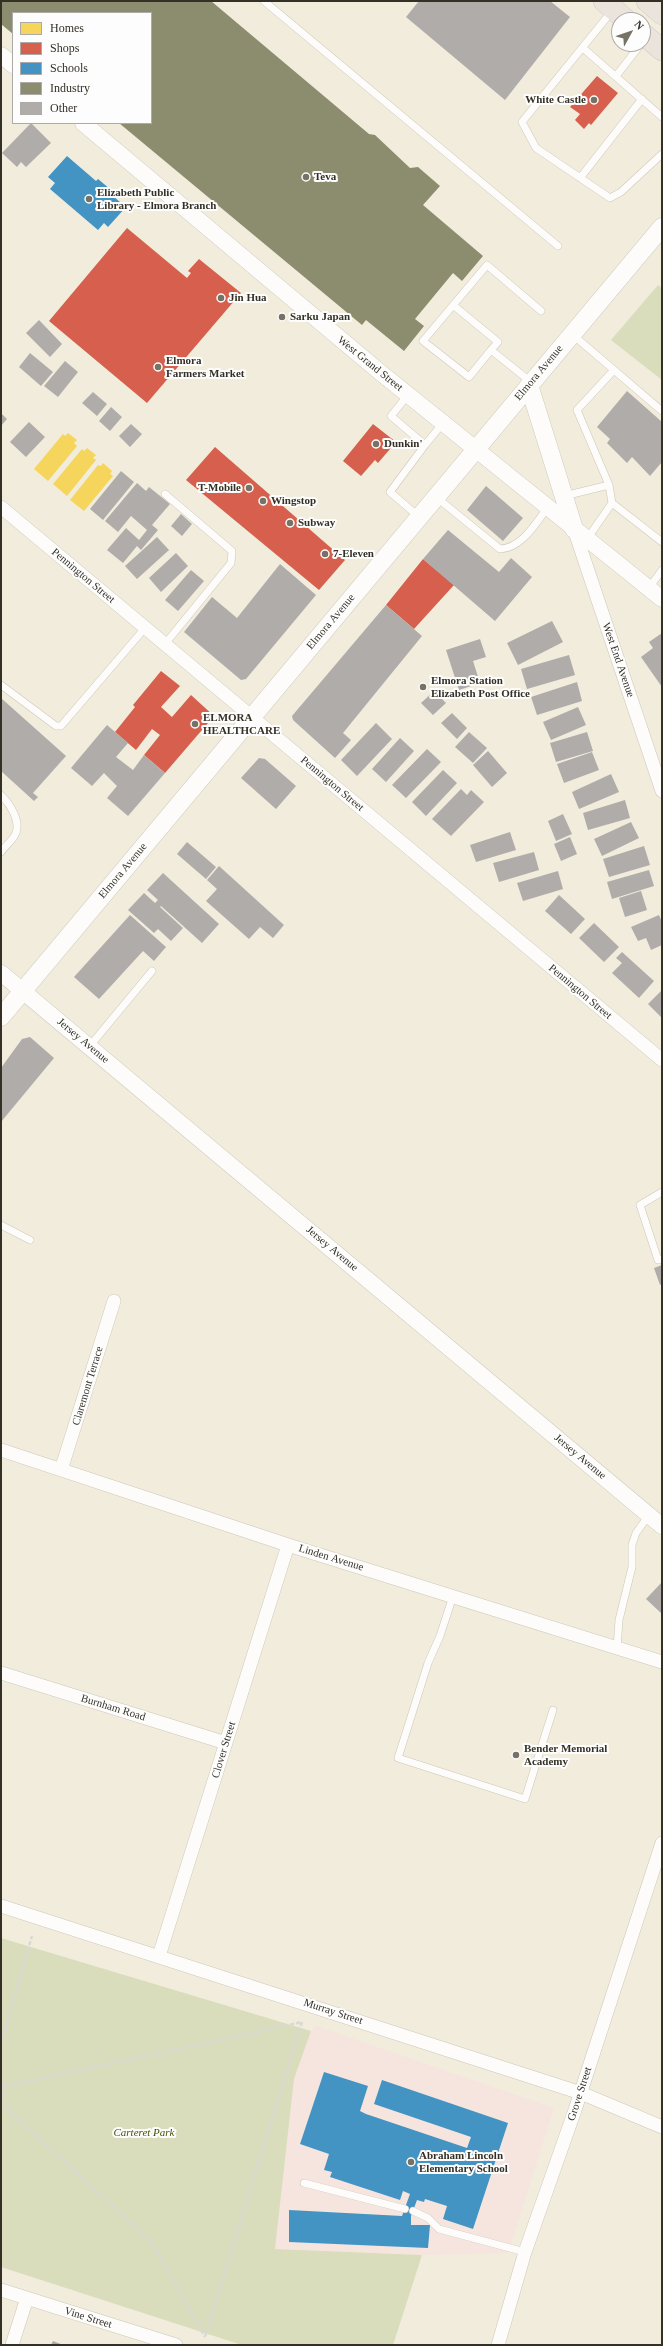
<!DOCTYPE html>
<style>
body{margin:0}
#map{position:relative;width:663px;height:2346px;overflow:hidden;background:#f1ecdb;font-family:"Times New Roman",serif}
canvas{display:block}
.frame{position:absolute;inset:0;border:2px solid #343025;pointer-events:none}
.legend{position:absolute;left:12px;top:12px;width:140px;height:112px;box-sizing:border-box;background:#fdfdfd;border:1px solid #adaba7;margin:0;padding:5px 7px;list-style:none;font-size:12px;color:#343025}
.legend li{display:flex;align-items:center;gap:8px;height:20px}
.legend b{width:20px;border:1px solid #adaba7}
.north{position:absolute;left:611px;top:12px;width:40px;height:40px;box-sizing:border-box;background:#fdfdfd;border:1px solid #adaba7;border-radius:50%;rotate:50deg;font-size:11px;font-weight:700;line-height:16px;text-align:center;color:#343025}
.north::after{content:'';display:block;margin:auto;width:14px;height:18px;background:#767265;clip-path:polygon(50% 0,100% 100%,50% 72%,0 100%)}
</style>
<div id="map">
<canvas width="663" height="2346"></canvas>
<div class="frame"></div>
<ul class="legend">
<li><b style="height:11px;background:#f6d55c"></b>Homes</li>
<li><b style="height:11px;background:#d6604d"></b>Shops</li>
<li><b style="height:11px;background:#4393c3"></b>Schools</li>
<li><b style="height:11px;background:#8c8c6e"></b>Industry</li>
<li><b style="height:11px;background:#b0acaa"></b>Other</li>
</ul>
<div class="north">N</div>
</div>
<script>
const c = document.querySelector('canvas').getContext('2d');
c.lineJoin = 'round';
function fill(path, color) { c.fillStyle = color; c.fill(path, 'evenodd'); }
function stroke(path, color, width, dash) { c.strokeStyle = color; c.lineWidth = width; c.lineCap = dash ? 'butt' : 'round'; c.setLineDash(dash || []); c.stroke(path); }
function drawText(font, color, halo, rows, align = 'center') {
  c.font = font + ' "Times New Roman",serif'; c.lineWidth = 4; c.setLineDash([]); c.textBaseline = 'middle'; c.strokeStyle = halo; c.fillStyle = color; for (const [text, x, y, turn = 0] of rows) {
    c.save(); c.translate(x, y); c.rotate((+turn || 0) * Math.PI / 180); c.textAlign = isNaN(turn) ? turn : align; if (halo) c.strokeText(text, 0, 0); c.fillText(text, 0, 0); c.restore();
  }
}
fill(new Path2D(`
 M316,2026L554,2108L508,2253L422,2255L275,2249L294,2079L311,2031Z`), '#f6e5de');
fill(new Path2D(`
 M658,285L662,288V380L611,340Z
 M1,1938L311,2031L294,2079L275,2249L422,2255L393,2345H242L1,2267Z`), '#d9ddbc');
fill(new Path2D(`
 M68,433L77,440L74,443L77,446L48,481L34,469L63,434L65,436Z
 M87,448L96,455L93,458L96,460L67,496L53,484L82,449L84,451Z
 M103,463L112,471L110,474L113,476L84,511L70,500L98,465L101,466Z`), '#f6d55c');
fill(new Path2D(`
 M597,76L618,93L591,125L589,123L584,129L575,120L580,114L570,107Z
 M127,228L187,278L191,273L188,271L199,259L241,293L147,403L49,321Z
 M373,424L396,442L378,463L375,460L361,476L343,461Z
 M215,447L345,560L319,590L186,480Z
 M423,559L454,585L414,629L386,605Z
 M161,671L180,686L161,707L172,717L191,695L214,716L165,773L144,755L160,735L152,729L136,750L115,732L135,707L133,705Z`), '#d6604d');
fill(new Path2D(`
 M67,156L96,181L98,179L110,189L108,192L126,207L108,227L104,223L98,230L50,189L55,183L48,177Z
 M324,2072L368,2086L360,2111L366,2114L467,2148L471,2137L374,2104L382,2080L508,2123L473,2229L443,2219L447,2206L425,2199L424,2202L417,2200L411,2216V2225H430L428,2248L289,2242V2210L402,2216L410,2194L403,2191L400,2200L330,2177L332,2172L324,2170L329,2154L300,2144Z`), '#4393c3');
fill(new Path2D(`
 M1,1H211L369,134L375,135L410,168L418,167L440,186L423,205L483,256L462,281L453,273L415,319L424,326L404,351L366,320L362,325L119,123H151V13H13V34L1,24Z`), '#8c8c6e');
fill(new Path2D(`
 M419,1H550L570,17L505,100L406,17Z
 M31,123L51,143L26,167L21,162L17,167L2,153Z
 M39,320L62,344L50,357L26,333Z
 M30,353L53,372L41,386L19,367Z
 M65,361L78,372L58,397L44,386Z
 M627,391L662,422V462L650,476L632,457L627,463L607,443L610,439L597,427Z
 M93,392L107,404L97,416L82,403Z
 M111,407L122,417L110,431L99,421Z
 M1,413L7,419L1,426Z
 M29,422L45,437L26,457L10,442Z
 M131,424L142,434L130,447L119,436Z
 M121,471L134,482L103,520L90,509Z
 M137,483L146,491L149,487L170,504L152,525L158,530L141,550L137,546L123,563L107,550L126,528L139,540L147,530L131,516L118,532L105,521Z
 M486,486L523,518L503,541L467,510Z
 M181,514L192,524L182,536L171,526Z
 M448,530L499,572L511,558L532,577L495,621L423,559Z
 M157,537L169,550L137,579L125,566Z
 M176,553L188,566L161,592L149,578Z
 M280,564L316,595L246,679L241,680L184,632L212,597L237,618Z
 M191,570L204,581L178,611L165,600Z
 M386,605L422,636L343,733L351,740L335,758L293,720L292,716Z
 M552,621L563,642L518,665L507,643Z
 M662,633V687L641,657L653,648L649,642Z
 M480,639L486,657L473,661L480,683L459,690L446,650Z
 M569,655L575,675L527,689L521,669Z
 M577,682L582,701L537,715L531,697Z
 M434,691L446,703L433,715L421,703Z
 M1,698L66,756L33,793L38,797L34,801L1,771Z
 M578,707L586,725L551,740L543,722Z
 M452,713L467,728L457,739L441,723Z
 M376,723L392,739L357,776L341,760Z
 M107,725L128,743L116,757L133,770L144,755L165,773L128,816L107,798L117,786L104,773L92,786L71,768Z
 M469,732L487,748L473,763L455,747Z
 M587,732L593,751L556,762L550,743Z
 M400,738L414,751L386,782L372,769Z
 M427,749L441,762L406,798L392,785Z
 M488,751L507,773L492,787L473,765Z
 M592,752L599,770L564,783L557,764Z
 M259,758L265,759L296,786L276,809L241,778Z
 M443,770L457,783L426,816L412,802Z
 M611,774L619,792L579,809L572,792Z
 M461,789L467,795L471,790L484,802L451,836L432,819Z
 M625,800L630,818L588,830L583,813Z
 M563,814L572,834L556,841L548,821Z
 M631,822L639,838L602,856L594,839Z
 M510,832L516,850L476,862L470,845Z
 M570,837L577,854L561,861L554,844Z
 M187,842L216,867L206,879L177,854Z
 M644,846L650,865L609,877L603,859Z
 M534,852L539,870L499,882L493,863Z
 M219,866L284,925L273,938L260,927L249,939L206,901L217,889L207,880Z
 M649,870L654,886L612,899L607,882Z
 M558,871L563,889L523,901L517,883Z
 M163,873L219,924L202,943L161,906L160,907L183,928L171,941L158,929L154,933L128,910L144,893L155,903L158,900L147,890Z
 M641,891L647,910L625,917L619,898Z
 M559,895L585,919L571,934L545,911Z
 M130,915L166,947L154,961L143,951L99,999L74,977Z
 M659,915L662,922V945L651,950L646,938L638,941L631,927Z
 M594,923L619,947L604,962L579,938Z
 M622,952L654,981L639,998L612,973L622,963L616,958Z
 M662,990V1018L648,1004Z
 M30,1037L54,1058L1,1122V1068L22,1039Z
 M662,1265V1284L660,1285L654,1268Z
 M662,1582V1614L646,1599Z
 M53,2341L63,2345H51Z`), '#b0acaa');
const service = new Path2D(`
 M264,1L558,246
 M612,11L522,122L536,148L610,198L621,192L662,154
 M583,48L662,117
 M616,76L641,44
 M580,178L642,99
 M453,305L498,342L491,350
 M573,335L614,370
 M531,382L491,350L469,377L423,341L487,265L541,311
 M408,395L391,416L425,445L390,492L418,516
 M662,411L614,370L577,410L609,485L612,503L662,542
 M425,445L443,423
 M564,496L609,485
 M436,497L500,549C522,548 536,523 548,507
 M587,539L612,503
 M649,588L662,570
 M165,644L231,563L232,551L165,494
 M1,685L56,726H61L145,628
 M1,795C10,804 22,822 15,835C12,841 5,846 1,852
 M89,1047L152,971
 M662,1192L640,1205L658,1260L662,1259
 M1,1225L30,1240
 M453,1596L440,1636L428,1663L398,1758L525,1799L553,1710
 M617,1648L619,1620L632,1567V1545L636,1533L649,1515
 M304,2183L405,2209
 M413,2211L428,2218L439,2229L525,2252`);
const minor = new Path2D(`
 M1,507L662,1060
 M574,529L662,791
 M1,1450L288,1545L662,1662
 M61,1470L114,1301
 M1,1673L226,1743
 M1,1906L581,2093L662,2127
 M159,1956L288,1545
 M1,2290L176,2345
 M12,2345L27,2298
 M498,2345L525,2252L575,2110L662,1843`);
const tertiary = new Path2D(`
 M1,55L13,65
 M83,123L381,373L662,599
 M1,973L662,1526`);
const secondary = new Path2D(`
 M529,385L574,529
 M1,1017L662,227`);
const primary = new Path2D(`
 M604,1L626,20
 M647,1L662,14
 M643,34L662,50`);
stroke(service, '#cbc8ba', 8);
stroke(minor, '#cbc8ba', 14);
stroke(tertiary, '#cbc8ba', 17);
stroke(secondary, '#cbc8ba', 19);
stroke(primary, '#cecac3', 22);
stroke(new Path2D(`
 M1,2043L32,1936
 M1,2083L4,2092L1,2100
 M3,2087L302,2022L205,2337
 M1,2103L151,2242L205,2337`), '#dad8d4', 2.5, [4, 2]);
stroke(service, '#fdfcfa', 7);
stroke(minor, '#fdfcfa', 13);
stroke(tertiary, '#fdfcfa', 16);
stroke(secondary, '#fdfcfa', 18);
stroke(primary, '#ebe4dd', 21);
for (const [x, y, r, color] of [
 [594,100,4,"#767265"],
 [306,177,4,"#767265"],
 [89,199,4,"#767265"],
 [221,298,4,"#767265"],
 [282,317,4,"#767265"],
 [158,367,4,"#767265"],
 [376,444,4,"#767265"],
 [249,488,4,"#767265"],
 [263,501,4,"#767265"],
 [290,523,4,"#767265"],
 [325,554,4,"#767265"],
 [423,687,4,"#767265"],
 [195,724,4,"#767265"],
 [516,1755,4,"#767265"],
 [411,2162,4,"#767265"]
]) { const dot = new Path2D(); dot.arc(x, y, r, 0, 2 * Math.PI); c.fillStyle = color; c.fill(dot); stroke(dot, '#fdfdfd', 1.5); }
drawText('bold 11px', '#343025', '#fdfdfd', [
 ["White Castle",586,100,"right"],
 ["Teva",314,177],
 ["Elizabeth Public",97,193],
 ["Library - Elmora Branch",97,206],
 ["Jin Hua",229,298],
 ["Sarku Japan",290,317],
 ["Elmora",166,361],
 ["Farmers Market",166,374],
 ["Dunkin'",384,444],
 ["T-Mobile",241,488,"right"],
 ["Wingstop",271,501],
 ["Subway",298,523],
 ["7-Eleven",333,554],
 ["Elmora Station",431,681],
 ["Elizabeth Post Office",431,694],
 ["ELMORA",203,718],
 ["HEALTHCARE",203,731],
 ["Bender Memorial",524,1749],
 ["Academy",524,1762],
 ["Abraham Lincoln",419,2156],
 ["Elementary School",419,2169]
], 'left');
drawText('11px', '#343025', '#fdfdfd', [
 ["West Grand Street",370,364,39],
 ["Elmora Avenue",539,373,-50],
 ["Pennington Street",83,576,40],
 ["Elmora Avenue",331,622,-50],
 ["West End Avenue",618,660,71],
 ["Pennington Street",332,784,40],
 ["Elmora Avenue",123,871,-50],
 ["Pennington Street",580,992,40],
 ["Jersey Avenue",83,1041,40],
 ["Jersey Avenue",332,1249,40],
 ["Claremont Terrace",88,1386,-73],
 ["Jersey Avenue",580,1457,40],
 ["Linden Avenue",331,1558,17],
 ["Burnham Road",113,1708,17],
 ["Clover Street",224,1750,-73],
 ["Murray Street",333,2012,18],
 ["Grove Street",580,2094,-72],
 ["Vine Street",88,2318,17]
]);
drawText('italic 11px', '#47520a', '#fdfdfd', [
 ["Carteret Park",144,2133]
]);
</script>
